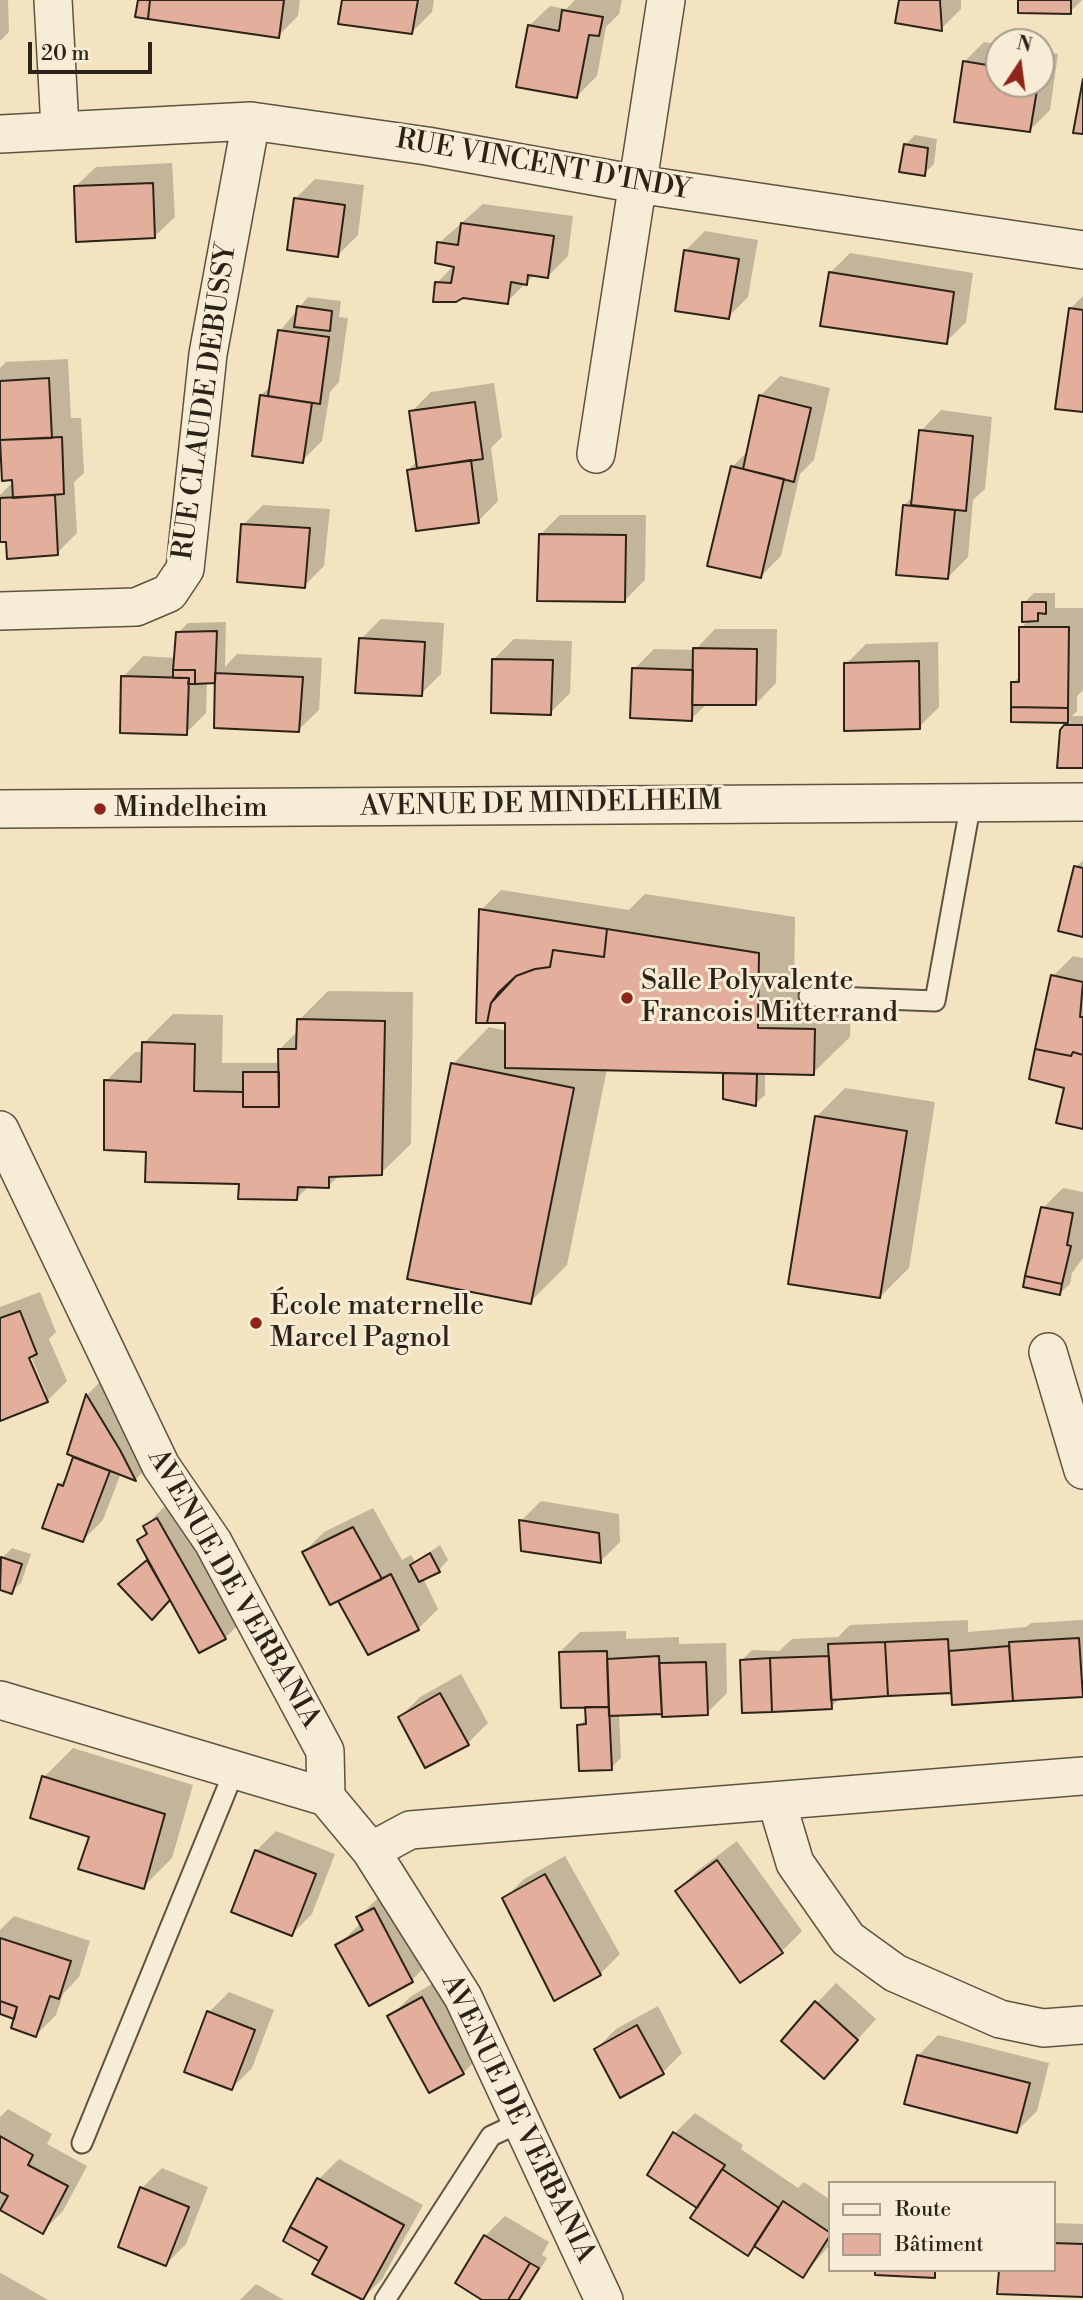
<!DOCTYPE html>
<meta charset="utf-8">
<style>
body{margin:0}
#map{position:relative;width:1083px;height:2300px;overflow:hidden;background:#f3e3c0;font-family:"Libre Bodoni",serif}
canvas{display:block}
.legend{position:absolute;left:828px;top:2181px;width:228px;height:91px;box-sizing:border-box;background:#f7edd6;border:2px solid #a69c8a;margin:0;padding:9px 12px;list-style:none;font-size:21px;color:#2c2318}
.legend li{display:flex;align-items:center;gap:14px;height:35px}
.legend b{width:35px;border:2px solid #a69c8a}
.north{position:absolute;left:985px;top:28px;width:70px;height:70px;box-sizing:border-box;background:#f7edd6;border:2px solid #a69c8a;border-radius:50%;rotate:13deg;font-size:19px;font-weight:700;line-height:28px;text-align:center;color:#2c2318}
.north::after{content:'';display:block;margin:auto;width:24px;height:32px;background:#8f2418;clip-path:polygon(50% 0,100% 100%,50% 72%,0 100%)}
.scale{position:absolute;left:28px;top:42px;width:124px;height:32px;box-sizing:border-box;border:4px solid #2c2318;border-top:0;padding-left:9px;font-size:21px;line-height:24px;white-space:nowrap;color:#2c2318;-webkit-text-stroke:5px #f7edd6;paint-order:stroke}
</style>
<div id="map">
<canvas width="1083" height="2300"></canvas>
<ul class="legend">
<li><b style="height:9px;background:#f7edd6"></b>Route</li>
<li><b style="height:19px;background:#e3ae9b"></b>Bâtiment</li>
</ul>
<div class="north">N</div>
<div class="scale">20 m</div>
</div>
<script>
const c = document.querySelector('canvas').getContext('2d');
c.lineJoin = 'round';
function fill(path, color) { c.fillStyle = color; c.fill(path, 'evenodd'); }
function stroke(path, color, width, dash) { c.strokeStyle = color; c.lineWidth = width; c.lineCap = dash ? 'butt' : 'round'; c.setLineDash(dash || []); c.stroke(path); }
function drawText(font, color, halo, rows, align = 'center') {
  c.font = font + ' "Libre Bodoni",serif'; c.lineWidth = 6; c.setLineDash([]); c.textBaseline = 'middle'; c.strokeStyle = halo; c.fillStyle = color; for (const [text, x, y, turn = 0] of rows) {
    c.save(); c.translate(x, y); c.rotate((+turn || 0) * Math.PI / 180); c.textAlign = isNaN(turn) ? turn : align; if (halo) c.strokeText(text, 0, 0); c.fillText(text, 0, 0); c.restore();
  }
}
fill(new Path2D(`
 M0,0H8L9,32L0,41Z
 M140,0H300L298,16L278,36Z
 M344,0H434L432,12L412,32Z
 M575,0H622L619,14L606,27L597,76L577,96L529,26L550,6L566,9Z
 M901,0H938V8H942L941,0H961V9L941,29Z
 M1020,0H1082L1070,12Z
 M984,42L999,44V84H1041V51L1058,54L1050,110L1030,130L964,62Z
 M915,135L937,139L934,164L924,174L905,145Z
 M172,163L175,217L154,237L75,187L96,167Z
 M315,179L364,185L358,235L338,255L295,199Z
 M483,204L573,216L568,256L548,276L535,274L507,302L437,283L454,265L439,243Z
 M705,231L758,240L748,297L728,317L685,251Z
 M850,253L973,273L966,322L946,342L830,273Z
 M1083,296V410L1070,309Z
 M308,297L341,301L339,317L348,318L339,382L330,392L322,441L302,461L261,395L272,385L280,331Z
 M68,359L71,418H81L84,473L74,482L77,533L57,553L0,541V495L14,481L0,423V368L6,362Z
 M780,376L830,388L814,460L800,474L781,556L761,576L732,467L748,451L760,396Z
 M494,383L502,437L491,448L498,501L478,521L408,470L418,460L411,412L431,392Z
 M941,410L992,417L985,489L973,500L968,557L948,577L904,505L914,496L921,431Z
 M263,505L330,509L324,566L304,586L243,525Z
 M560,515H646L645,580L625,600L540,535Z
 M1034,593H1055V608H1083V690L1077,696V711L1072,716H1083V767L1061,731L1071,721L1013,720V683L1021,675V628L1029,620L1024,603Z
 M381,619L444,623L441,674L421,694L361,639Z
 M226,622L225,667L237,654L322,658L319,710L298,730L217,682H207L206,713L186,733L123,677L143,656L176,658L178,633L188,623Z
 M715,629H777L776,683L756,704H707L691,719L634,669L654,649L695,650Z
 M514,639L572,641L570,693L550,713L494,659Z
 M938,642L939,707L919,727L846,664L866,644Z
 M1083,860V935L1076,867Z
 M501,890L629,910L645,894L795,917L794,992L851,993L850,1037L813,1073L765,1072V1095L755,1104L725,1074L728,1071L607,1069L567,1265L530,1302L453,1064L489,1027L507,1031L481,910Z
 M1073,956L1083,958V1127L1066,1087L1053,976Z
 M328,991L413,992L411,1144L381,1173L340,1175L328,1186H309L297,1198L241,1183L148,1150L106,1081L135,1052H144V1043L173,1014L223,1015L222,1063H280V1049L299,1030V1020Z
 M845,1088L935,1102L909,1268L880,1297L816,1117Z
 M1063,1188L1083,1192V1258L1072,1273L1070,1284L1060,1293L1043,1208Z
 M40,1292L56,1332L49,1339L67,1381L47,1401L0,1419V1307ZM28,1349L46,1393H42L24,1350Z
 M107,1375L155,1460L136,1479L121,1473L103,1520L83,1540L59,1485L68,1476L76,1455L69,1453L88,1394Z
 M177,1500L245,1618L225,1638L171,1598L162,1608L130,1574L149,1559L139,1540L148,1531L145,1526L165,1506Z
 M541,1501L619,1514L620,1542L600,1562L521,1521Z
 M373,1508L402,1560L411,1555L415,1562L440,1545L448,1560L439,1570L423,1578L438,1609L418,1629L304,1552L324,1532Z
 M12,1548L31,1554L21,1583L11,1592L0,1588V1566L2,1558Z
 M968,1620V1632L1026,1627L1031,1623L1083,1620V1694L953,1704V1691L841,1697L831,1707L742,1660L752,1650L779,1651L792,1639L838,1637L850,1625Z
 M626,1631V1639L679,1637V1644L726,1643L727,1693L707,1713L619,1714L621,1758L611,1768L579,1726L588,1717L587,1705L560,1652L580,1632Z
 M461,1674L488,1723L468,1743L426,1765L400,1717L420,1697Z
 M73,1748L193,1785L172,1858L143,1887L91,1835L44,1777Z
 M276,1831L335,1854L312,1914L292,1934L256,1851Z
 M737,1841L802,1931L782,1951L677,1891L697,1871Z
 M565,1856L620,1954L600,1974L504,1899L524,1879Z
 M394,1889L432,1960L412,1980L369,2003L338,1945L361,1923L358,1918L378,1898Z
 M14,1916L90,1941L79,1977L63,1994L56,2015L36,2035L18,2012H0V1930Z
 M442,1978L483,2053L463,2073L390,2017L410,1997Z
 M836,1983L876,2019L824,2077L817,2003Z
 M229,1992L274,2010L252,2068L232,2088L209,2012Z
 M658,2006L682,2053L662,2073L596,2049L616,2029Z
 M938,2035L1049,2063L1037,2111L1017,2131L918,2056Z
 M8,2109L52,2134L47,2144L87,2166L63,2211L43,2231L5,2203L0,2207V2117Z
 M695,2113L743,2145L741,2149L798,2188L804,2182L829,2199V2246L802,2276L755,2245L747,2253L699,2207L649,2174L675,2133Z
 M339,2159L423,2205L382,2279L362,2299L321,2260L285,2240L319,2179Z
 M162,2168L208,2187L186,2244L166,2264L142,2188Z
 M505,2216L549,2242L542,2255L547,2258L521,2300H485L457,2283L485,2236Z
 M1053,2223L1083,2224V2295L1053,2270Z
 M0,2273H1L48,2300H0Z
 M256,2284L284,2300H240Z`), '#0003');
const building = new Path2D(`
 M138,0H150L148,19L135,17Z
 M150,0H284L279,38L148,19Z
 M342,0H418L412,34L338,24Z
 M899,0H940L942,31L895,23Z
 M1018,0H1071V14L1018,13Z
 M562,10L603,17L599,36L589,35L577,98L516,87L528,25L559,31Z
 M963,61L999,67V84H1038L1030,132L954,122Z
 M1083,79V134L1073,133Z
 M904,144L928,148L925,176L899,172Z
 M153,183L155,238L76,242L74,186Z
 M294,198L345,205L338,257L287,250Z
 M461,223L554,236L548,278L528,275L527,285L511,282L508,304L463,298L456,302H433L435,282L451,283L454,267L435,263L437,242L458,245Z
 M684,250L739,259L729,319L675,311Z
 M829,272L954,292L947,344L820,326Z
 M297,306L332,311L330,331L294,327Z
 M1069,308L1083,310V412L1055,409Z
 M278,330L329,337L320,404L268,396Z
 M49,378L52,438L0,440V381Z
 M260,395L312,403L303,463L252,456Z
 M759,395L811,408L794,482L743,469Z
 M475,402L483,459L417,468L409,411Z
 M919,430L973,436L966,511L911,505Z
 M62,437L64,494L13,498L12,480L2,481L0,440Z
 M471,460L479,523L416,531L407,470Z
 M731,466L784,479L761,578L707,566Z
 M55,495L58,555L7,559L6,542H0V498Z
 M903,505L955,510L948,579L896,575Z
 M241,524L310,528L305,588L237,582Z
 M539,534L626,535L625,602L537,601Z
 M1022,602H1046V614L1038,613V621L1022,622Z
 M1019,627H1069L1068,708L1011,707V682H1019Z
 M217,631L215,683L195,684V670H173L176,632Z
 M359,638L425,642L422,696L355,693Z
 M693,648L757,649L756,705H692Z
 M492,659L553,660L551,715L491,713Z
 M919,661L920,729L844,731V663Z
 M632,668L693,670L692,721L630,718Z
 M173,670H195V684H188L189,678H173Z
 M215,673L303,677L299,732L214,728Z
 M121,676L189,678L187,735L120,733Z
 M1011,707L1068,708V723L1011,722Z
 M1064,725H1083V768H1057L1060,730Z
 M1074,866L1083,868V937L1058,931Z
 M479,909L607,929L604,957L553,950L550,967L535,969L516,976L491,1003L487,1023H476Z
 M607,929L759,953L758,1028L815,1029L814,1075L505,1068V1023H487L491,1003L498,993L516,976L535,969L550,967L553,950L604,957Z
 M1051,975L1083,982L1080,1017H1083V1055L1073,1052L1071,1056L1035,1049Z
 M297,1019L385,1021L382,1175L329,1177V1188L298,1187L297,1200L238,1199L239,1184L145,1182L146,1152L104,1150V1080L141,1082L142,1042L195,1044L194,1091L243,1092V1107H279L278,1049H296Z
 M1035,1049L1071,1056L1073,1052L1083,1055V1129L1056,1123L1064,1088L1029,1079Z
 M451,1063L574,1088L531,1304L407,1279Z
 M243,1072H279V1107H243Z
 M723,1073L757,1074L756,1106L723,1099Z
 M815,1116L907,1131L880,1298L788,1284Z
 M1041,1207L1073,1213L1067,1245L1071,1246L1062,1284L1025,1276Z
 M1025,1276L1062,1284L1060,1295L1023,1287Z
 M20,1311L37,1354L29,1358L48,1402L0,1421V1318Z
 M86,1394L120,1450L136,1481L67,1454Z
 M73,1457L110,1471L83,1542L42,1528L58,1484L63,1486Z
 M157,1518L226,1639L199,1653L137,1540L147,1534L143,1526Z
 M519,1520L599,1533L601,1563L521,1551Z
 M353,1527L382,1579L330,1605L302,1552Z
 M430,1553L440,1572L419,1582L410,1565Z
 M1,1557L22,1564L12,1594L0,1590Z
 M147,1560L170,1600L152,1620L118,1584Z
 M391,1574L419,1630L368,1655L338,1601Z
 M1079,1638L1083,1697L1013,1701L1009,1642Z
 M948,1639L951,1693L888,1696L885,1642Z
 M885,1642L888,1696L831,1700L828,1644Z
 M1009,1646L1013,1701L952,1705L949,1651Z
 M607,1651L609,1707L561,1708L559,1652Z
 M659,1656L662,1714L609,1716L607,1659Z
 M829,1656L832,1709L772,1712L770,1658Z
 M770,1658L772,1712L742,1713L740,1660Z
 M706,1662L708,1715L662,1717L659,1663Z
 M440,1693L469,1745L425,1768L398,1717Z
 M585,1707H609L612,1770L579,1771L577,1725L586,1724Z
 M42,1776L165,1814L144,1889L78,1869L89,1837L30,1818Z
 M255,1850L316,1874L292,1936L231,1912Z
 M717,1860L783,1953L740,1983L675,1891Z
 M545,1874L601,1975L554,2001L502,1898Z
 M374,1908L413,1982L369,2006L335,1945L363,1930L356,1917Z
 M0,1938L71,1961L59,1999L50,1996L36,2037L11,2028L17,2007L0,2001Z
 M422,1997L464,2074L429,2093L387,2016Z
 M0,2001L17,2007L14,2019L0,2014Z
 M815,2001L858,2040L824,2079L781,2041Z
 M207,2011L255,2030L232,2090L184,2072Z
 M637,2025L664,2074L620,2098L594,2049Z
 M917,2055L1030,2083L1017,2133L904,2104Z
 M673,2132L725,2165L697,2208L647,2175Z
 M0,2136L33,2155L28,2165L68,2186L43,2234L0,2210L8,2196L0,2192Z
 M722,2169L779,2208L748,2256L690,2218Z
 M317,2178L404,2225L363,2300L312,2274L327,2247L290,2227Z
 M140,2187L189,2207L166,2266L118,2247Z
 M783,2201L829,2232V2237L803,2278L754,2246Z
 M290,2227L327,2247L319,2261L283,2241Z
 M484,2235L530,2263L508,2300H482L455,2283Z
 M1053,2243L1083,2244V2297L997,2294L999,2270H1053Z
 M530,2263L539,2268L519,2300H508Z
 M875,2270H935V2278L875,2275Z`);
fill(building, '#e3ae9b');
stroke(building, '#2c2318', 2);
const service = new Path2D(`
 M809,996L935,1001L971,802
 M82,2143L235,1769
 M385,2300L491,2136L521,2122`);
const minor = new Path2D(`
 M53,0L60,128
 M0,134L251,121L427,146L637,184L1083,250
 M596,454L666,0
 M0,611L136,607L169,593L185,569L208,354L251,121
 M0,809L1083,802
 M0,1130L161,1466L213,1542L325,1751L326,1797L371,1851L463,1997L604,2300
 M1048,1352L1083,1470
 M0,1700L326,1797
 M777,1803L795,1863L848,1939L895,1973L1000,2019L1043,2028L1083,2025
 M371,1851L410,1830L1083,1776`);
stroke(service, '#5e5342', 23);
stroke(minor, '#5e5342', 40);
stroke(service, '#f7edd6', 19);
stroke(minor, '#f7edd6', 37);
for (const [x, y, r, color] of [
 [100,809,7,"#8f2418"],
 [627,998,7,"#8f2418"],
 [256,1323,7,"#8f2418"]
]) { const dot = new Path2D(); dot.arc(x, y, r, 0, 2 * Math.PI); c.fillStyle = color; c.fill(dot); stroke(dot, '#f7edd6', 2.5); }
drawText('28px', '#2c2318', '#f7edd6', [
 ["RUE VINCENT D'INDY",543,166,10],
 ["RUE CLAUDE DEBUSSY",206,402,-82],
 ["AVENUE DE MINDELHEIM",541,805,-1],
 ["AVENUE DE VERBANIA",233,1589,60],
 ["AVENUE DE VERBANIA",517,2119,64]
]);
drawText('28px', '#2c2318', '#f7edd6', [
 ["Mindelheim",114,809],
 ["Salle Polyvalente",641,982],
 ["Francois Mitterrand",641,1014],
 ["École maternelle",270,1307],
 ["Marcel Pagnol",270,1339]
], 'left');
</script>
